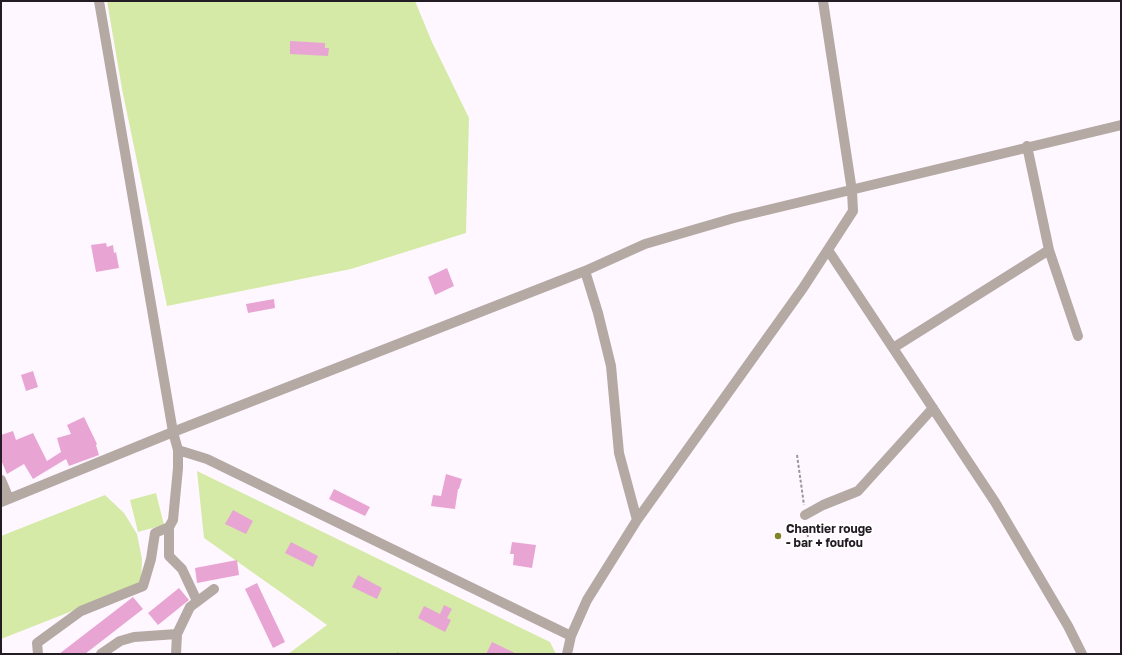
<!DOCTYPE html>
<style>
body{margin:0}
#map{position:relative;width:1122px;height:655px;overflow:hidden;background:#fff7ff;font-family:"Golos Text",sans-serif}
canvas{display:block}
.frame{position:absolute;inset:0;border:2px solid #241c24;pointer-events:none}
</style>
<div id="map">
<canvas width="1122" height="655"></canvas>
<div class="frame"></div>
</div>
<script>
const c = document.querySelector('canvas').getContext('2d');
c.lineJoin = 'round';
function fill(path, color) { c.fillStyle = color; c.fill(path, 'evenodd'); }
function stroke(path, color, width, dash) { c.strokeStyle = color; c.lineWidth = width; c.lineCap = dash ? 'butt' : 'round'; c.setLineDash(dash || []); c.stroke(path); }
function drawText(font, color, halo, rows, align = 'center') {
  c.font = font + ' "Golos Text",sans-serif'; c.lineWidth = 3.5; c.setLineDash([]); c.textBaseline = 'middle'; c.strokeStyle = halo; c.fillStyle = color; for (const [text, x, y, turn = 0] of rows) {
    c.save(); c.translate(x, y); c.rotate((+turn || 0) * Math.PI / 180); c.textAlign = isNaN(turn) ? turn : align; if (halo) c.strokeText(text, 0, 0); c.fillText(text, 0, 0); c.restore();
  }
}
fill(new Path2D(`
 M107,1H415L432,42L469,118L466,233L351,269L167,306L122,89Z
 M197,471L550,642L556,654H288L327,625L204,538Z
 M156,493L164,525L138,532L130,500Z
 M105,495L124,513L137,534L142,559L141,584L1,639V536Z`), '#d5eaa7');
fill(new Path2D(`
 M290,41L325,43V48H329L328,56L290,54Z
 M106,243L107,247L113,245L114,253L116,252L119,268L96,272L91,245Z
 M447,268L454,286L435,295L428,277Z
 M274,299L275,308L248,313L246,304Z
 M33,371L38,387L26,391L21,375Z
 M84,417L97,444L96,445L99,455L69,466L66,459L33,479L24,464L7,474L1,460V435L13,431L16,440L33,433L47,461L61,452L57,438L71,434L67,425Z
 M446,474L462,479L459,489H458L455,509L431,506L433,495L441,496Z
 M334,489L370,507L365,516L329,499Z
 M233,510L253,521L246,534L225,524Z
 M291,542L318,556L313,567L285,553Z
 M512,542L536,545L532,568L513,565L514,554H510Z
 M237,560L239,575L197,583L195,568Z
 M358,575L382,588L377,599L352,587Z
 M257,583L285,642L273,648L245,589Z
 M179,588L189,600L158,625L148,613Z
 M133,597L143,609L85,654H59Z
 M444,605L452,609L447,618L451,620L445,632L418,618L424,606L440,614Z
 M492,642L517,654H486Z`), '#e8a5d4');
stroke(new Path2D(`
 M797,455L804,505
 M806,525L808,537
 M397,653L398,654`), '#9d959d', 2, [3, 2]);
stroke(new Path2D(`
 M99,1L173,432L178,450L207,459L571,636
 M1027,146L1049,250L1078,336
 M828,250L995,502L1068,626L1082,654
 M585,271L598,313L611,366L619,453L637,520
 M893,348L1049,250
 M1,480L9,499
 M1,502L173,432L585,271L645,244L734,218L1121,125
 M805,515L823,505L858,491L933,408
 M169,527V556L182,569L197,601
 M38,654L37,643L81,611L143,586L151,559L155,533L169,527L173,520L178,468V450
 M101,654L120,641L134,637L177,634
 M176,654L177,634L190,607L214,589
 M567,654L571,636L587,600L637,520L803,288L853,211L852,191L823,1`), '#b5a9a4', 10);
for (const [x, y, r, color] of [
 [778,536,4,"#84832b"]
]) { const dot = new Path2D(); dot.arc(x, y, r, 0, 2 * Math.PI); c.fillStyle = color; c.fill(dot); stroke(dot, '#fff', 1.5); }
drawText('bold 12px', '#241c24', '#fff', [
 ["Chantier rouge",786,529],
 ["- bar + foufou",786,543]
], 'left');
</script>
